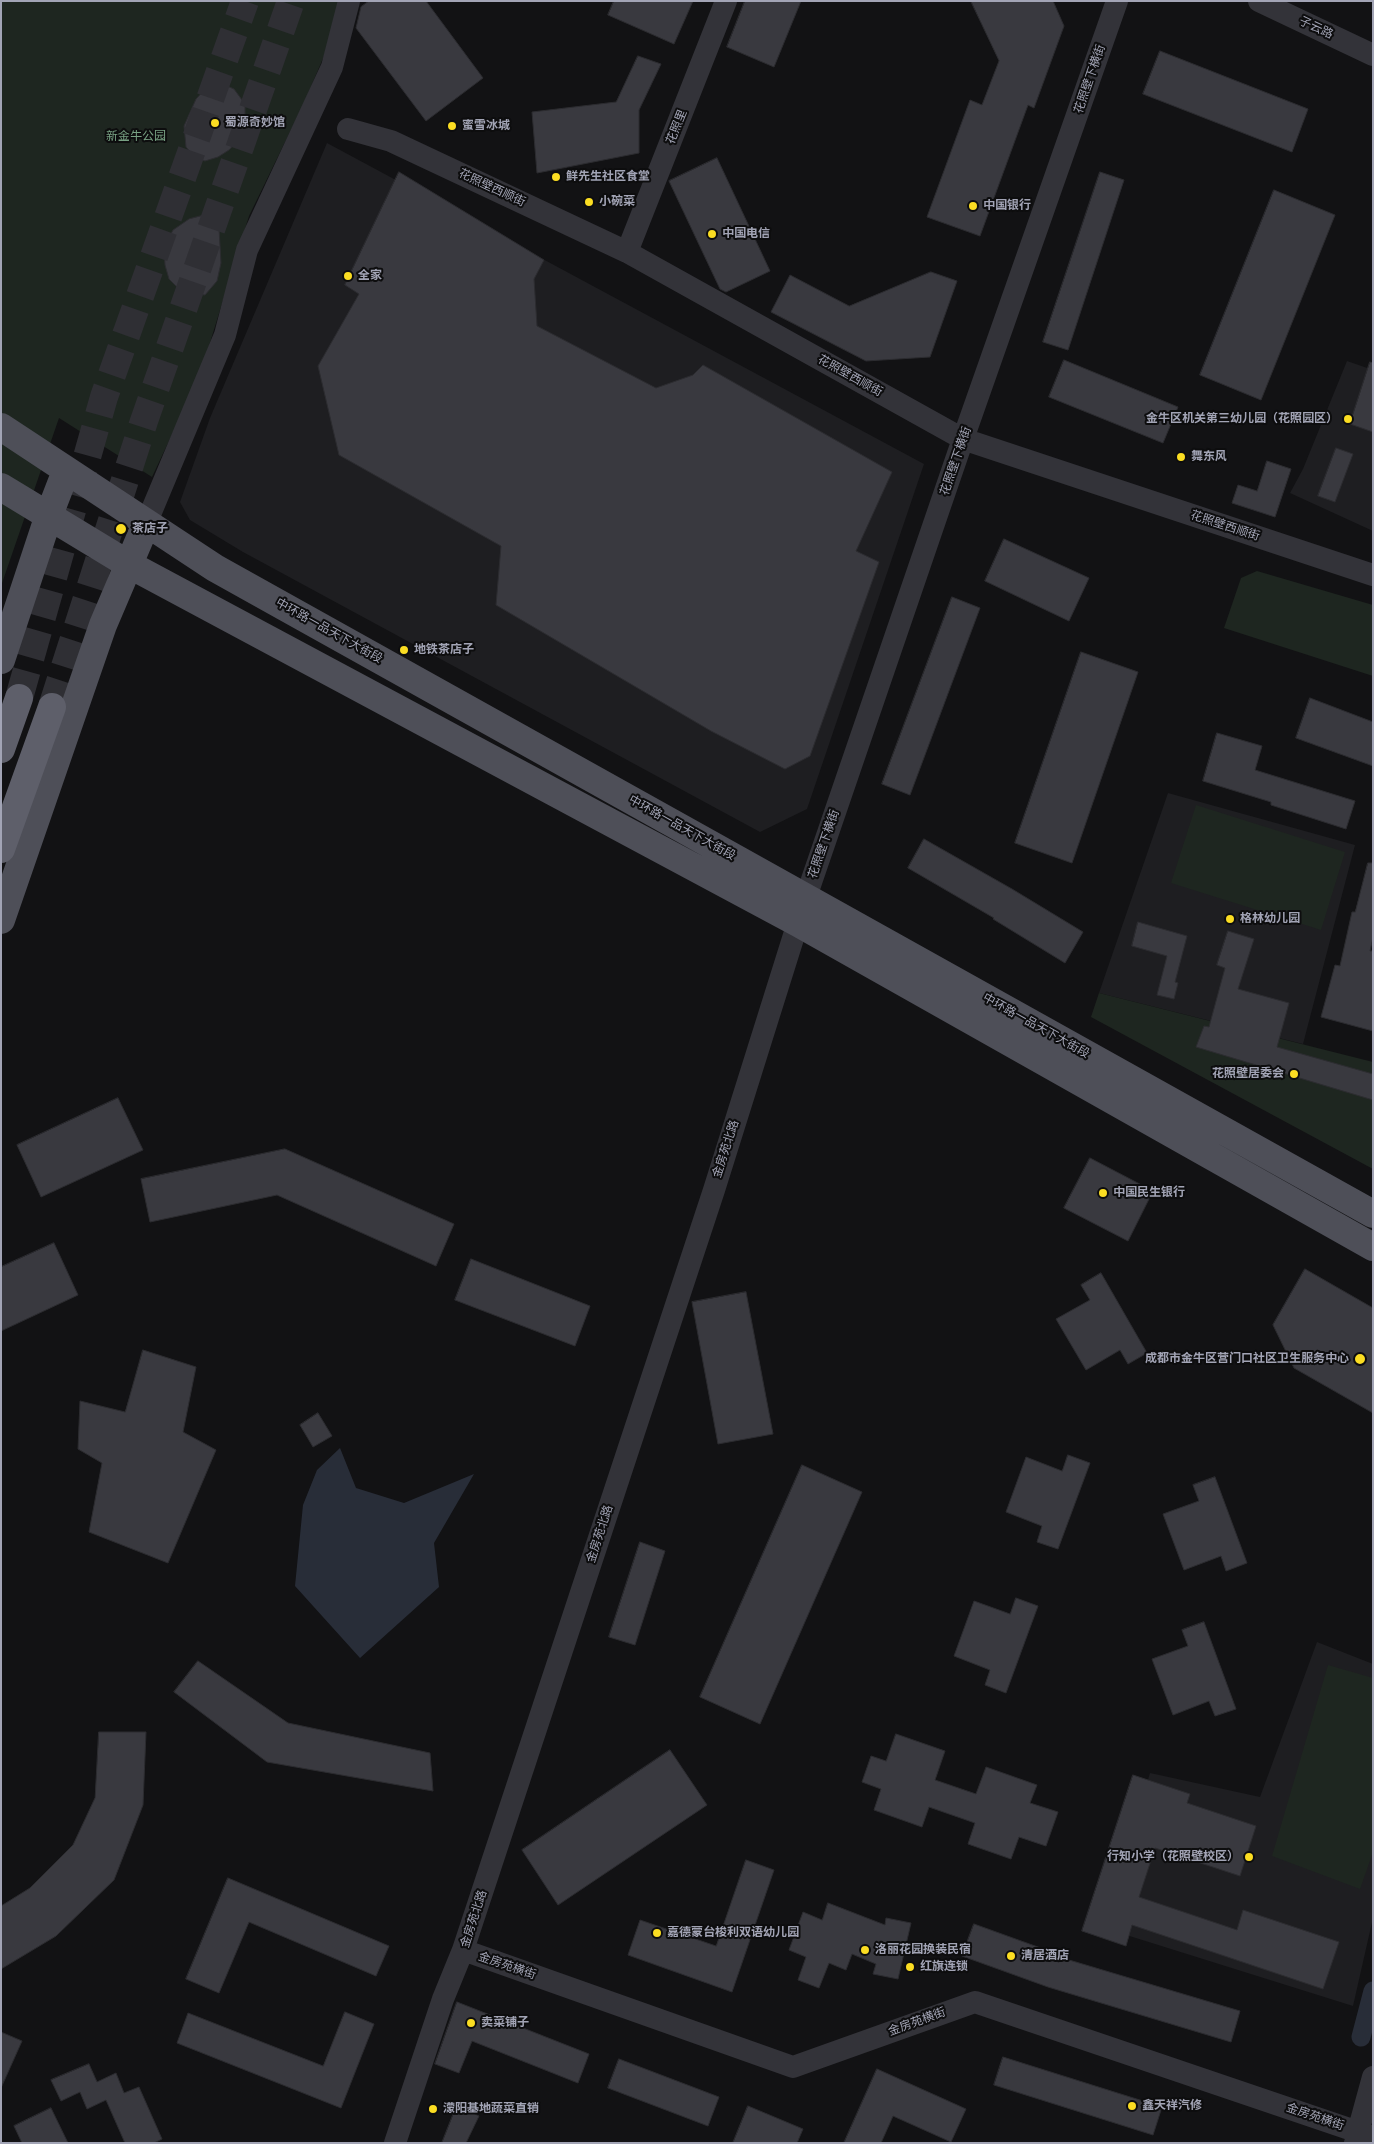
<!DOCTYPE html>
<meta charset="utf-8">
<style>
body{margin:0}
#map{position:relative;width:1374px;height:2144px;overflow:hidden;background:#121214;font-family:"Fira Sans",sans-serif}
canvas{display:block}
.frame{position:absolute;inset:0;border:2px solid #a2a4b5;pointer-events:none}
</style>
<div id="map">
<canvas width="1374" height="2144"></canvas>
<div class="frame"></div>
</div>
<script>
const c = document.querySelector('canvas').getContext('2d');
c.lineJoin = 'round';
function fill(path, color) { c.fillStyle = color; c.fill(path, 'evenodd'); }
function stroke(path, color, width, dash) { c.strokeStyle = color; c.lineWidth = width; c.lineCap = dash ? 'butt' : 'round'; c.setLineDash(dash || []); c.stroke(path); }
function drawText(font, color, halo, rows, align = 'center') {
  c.font = font + ' "Fira Sans","Noto Sans SC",sans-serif'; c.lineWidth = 4; c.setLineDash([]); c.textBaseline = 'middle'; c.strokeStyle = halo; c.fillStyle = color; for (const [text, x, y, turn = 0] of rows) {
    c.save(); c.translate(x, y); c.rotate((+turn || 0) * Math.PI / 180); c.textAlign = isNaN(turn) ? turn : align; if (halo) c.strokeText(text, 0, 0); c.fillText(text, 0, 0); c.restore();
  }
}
fill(new Path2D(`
 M327,143L924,464L807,809L760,832L243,552L190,520L180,502L210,418Z
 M1347,361L1373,370V531L1290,493L1303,469Z
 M1168,793L1355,845L1303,1044L1099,993Z
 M1317,1642L1373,1664V1918L1353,2006L1104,1928L1150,1773L1260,1797Z`), '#1e1e21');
fill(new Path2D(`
 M1,1H339L324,56L304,103L249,216L200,375L152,477L59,418L1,586Z
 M1257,571L1373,605V676L1224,628L1241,578Z
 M1196,805L1345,852L1321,930L1171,883Z
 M1099,993L1373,1062V1169L1091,1017Z
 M1328,1665L1373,1678V1852L1360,1889L1272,1856Z`), '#1e2620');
fill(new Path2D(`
 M340,1448L356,1488L404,1503L474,1474L434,1543L439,1587L360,1658L295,1586L303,1505L317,1470Z`), '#282d38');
stroke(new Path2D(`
 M1361,2037L1373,1991`), '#282d38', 19);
const building = new Path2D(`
 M369,1H426L483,78L426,121L356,28L361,7Z
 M614,1H693L674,44L608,15Z
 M745,1H801L774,67L727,47Z
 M971,1H1053L1064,26L1034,108L1028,105L980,236L927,217L970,100L982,105L999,61Z
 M1160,51L1308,109L1292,152L1143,94Z
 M638,56L661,64L639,110V153L537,173L532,112L616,102Z
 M225,85L234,89L245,104V121L239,139L229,150L218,157L205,161L195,158L186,147L184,126L196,99L208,86Z
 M717,158L770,271L726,292L720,289L669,181Z
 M399,172L544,260L534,279L537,326L656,388L693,375L703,365L892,472L856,551L879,562L810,756L785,769L711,731L496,605L501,546L339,455L318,366L359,294L345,285Z
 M1100,172L1124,180L1068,350L1043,342Z
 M1274,190L1335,215L1261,400L1200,375Z
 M205,215L219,228L221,263L217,281L205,295L195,294L178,288L169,279L165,265L164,247L173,230L189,219Z
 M931,272L957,281L930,357L866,361L771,312L790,275L849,306Z
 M1064,360L1178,407L1163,443L1049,397Z
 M1370,362L1373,363V432L1350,424Z
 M1336,448L1353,454L1335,502L1318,496Z
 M1267,461L1291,469L1275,517L1232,503L1238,485L1257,491Z
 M1004,539L1089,578L1069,621L985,581Z
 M952,597L980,608L910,795L882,784Z
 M1081,652L1138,672L1072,863L1015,843Z
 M1310,698L1373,722V766L1296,738Z
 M1217,733L1262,746L1255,770L1355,801L1346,829L1271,805V802L1203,781Z
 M924,839L1012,889L1083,932L1065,963L993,919L994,918L908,868Z
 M1368,863H1373V937L1370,951H1373V1031L1321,1017L1335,965L1340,966L1352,912H1355Z
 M1138,922L1187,936L1175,982L1178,983L1174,999L1157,995L1167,956L1132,946Z
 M1228,931L1254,939L1238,989L1289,1003L1277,1047L1373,1074V1100L1196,1047L1204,1026L1209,1027L1225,968L1217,965Z
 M118,1098L143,1150L41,1197L17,1145Z
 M285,1149L454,1224L436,1266L277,1195L150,1222L141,1179Z
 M1090,1158L1153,1191L1128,1241L1064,1208Z
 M54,1243L78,1295L1,1331V1267Z
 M471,1259L590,1306L575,1346L455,1300Z
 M1305,1269L1373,1308V1413L1294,1368L1273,1325Z
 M1101,1273L1147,1353L1128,1364L1120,1350L1086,1370L1056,1319L1090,1300L1081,1285Z
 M746,1292L773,1434L718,1444L692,1302Z
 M143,1350L196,1367L183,1432L216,1450L168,1563L89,1532L102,1463L78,1449L80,1401L125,1412Z
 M318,1413L332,1436L313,1447L300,1425Z
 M1068,1455L1090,1463L1058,1549L1037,1542L1042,1526L1006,1512L1026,1457L1062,1471Z
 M802,1465L862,1492L760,1724L700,1697Z
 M1215,1477L1247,1563L1226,1571L1221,1556L1184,1570L1163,1514L1199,1501L1193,1485Z
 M640,1542L665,1551L635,1645L609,1637Z
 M1016,1598L1038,1606L1006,1693L985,1685L990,1670L954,1656L974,1601L1010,1614Z
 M1204,1622L1236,1709L1215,1716L1209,1701L1173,1715L1152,1659L1188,1646L1182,1630Z
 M198,1661L288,1723L430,1753L433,1791L267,1762L174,1692Z
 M99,1732H146L143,1805L114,1880L56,1936L1,1969V1906L30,1888L73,1845L95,1798Z
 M896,1734L945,1751L935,1780L976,1794L986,1767L1037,1785L1030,1803L1058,1812L1046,1846L1019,1837L1011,1859L968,1844L975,1823L929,1807L922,1827L874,1810L881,1789L862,1782L871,1756L886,1761Z
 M670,1750L707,1805L558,1905L522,1850Z
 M1133,1775L1190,1794L1187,1803L1256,1826L1240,1876L1155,1848L1139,1897L1237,1930L1243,1910L1339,1942L1323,1989L1132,1925L1126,1946L1082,1931Z
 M746,1860L774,1870L732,1992L628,1955L640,1920L716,1946Z
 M228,1878L389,1946L376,1976L249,1922L219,1993L186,1979Z
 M828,1903L885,1925L886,1918L911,1923L898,1979L873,1974L876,1964L852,1954L846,1970L829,1963L819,1988L798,1980L806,1957L789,1950L803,1912L822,1920Z
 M974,1924L1060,1955L1059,1957L1240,2011L1231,2042L1048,1987L962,1956Z
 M457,2002L589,2054L578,2083L472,2041L459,2073L435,2064Z
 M345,2012L374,2024L341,2108L177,2043L188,2013L323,2066Z
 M1,2032L22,2041L1,2088Z
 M1003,2057L1162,2107L1153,2135L994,2085Z
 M619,2059L719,2097L708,2126L608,2088Z
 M89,2064L97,2082L116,2073L124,2093L139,2087L162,2139L154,2143H125L106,2100L87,2109L80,2092L61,2101L51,2080Z
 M877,2069L966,2109L951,2142L893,2116L881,2143H844Z
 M457,2105L479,2116L466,2143H442Z
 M748,2106L803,2129L797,2143H733Z
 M51,2108L68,2143H22L14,2126Z`);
fill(building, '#39393f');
stroke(building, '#2c2c30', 1);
stroke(new Path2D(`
 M19,698L104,397L245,1
 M52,707L144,421L291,1`), '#2f2f34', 28, [28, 14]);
stroke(new Path2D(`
 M1259,1L1373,55
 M348,129L391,141L627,252L963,439L1373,575
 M627,252L726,1
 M146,524L225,335L247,250L332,67L349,1
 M463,1950L793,2067L975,2002L1373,2137
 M395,2143L443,1999L463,1950L714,1190L806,897L963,439L1117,1
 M1355,2143L1373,2077`), '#333339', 22);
stroke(new Path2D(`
 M1,427L215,568L1373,1214
 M1,487L128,564L798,923L1373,1247
 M1,660L49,515L66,471
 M1,920L103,625L146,524`), '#4e4f58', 28);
stroke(new Path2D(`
 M1,749L19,698
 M1,849L52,707`), '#5e5f6a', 28);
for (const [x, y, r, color] of [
 [215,123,5,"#fbdd22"],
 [452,126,5,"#fbdd22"],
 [556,177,5,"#fbdd22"],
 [589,202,5,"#fbdd22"],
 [973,206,5,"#fbdd22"],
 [712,234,5,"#fbdd22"],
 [348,276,5,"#fbdd22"],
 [1348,419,5,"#fbdd22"],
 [1181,457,5,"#fbdd22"],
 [121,529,6,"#fbdd22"],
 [404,650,5,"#fbdd22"],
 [1230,919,5,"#fbdd22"],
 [1294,1074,5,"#fbdd22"],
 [1103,1193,5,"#fbdd22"],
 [1360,1359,6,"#fbdd22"],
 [1249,1857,5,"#fbdd22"],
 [657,1933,5,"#fbdd22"],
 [865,1950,5,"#fbdd22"],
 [1011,1956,5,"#fbdd22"],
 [910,1967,5,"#fbdd22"],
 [471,2023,5,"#fbdd22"],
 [1132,2106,5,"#fbdd22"],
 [433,2109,5,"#fbdd22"]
]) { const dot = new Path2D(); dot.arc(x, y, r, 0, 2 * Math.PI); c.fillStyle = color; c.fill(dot); stroke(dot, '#0d0d0e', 2); }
drawText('12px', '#a2a4b5', '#0d0d0e', [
 ["子云路",1316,28,25],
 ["花照壁下横街",1090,79,-71],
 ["花照里",677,127,-68],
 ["花照壁西顺街",492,188,25],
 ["花照壁西顺街",850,376,29],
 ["花照壁下横街",956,461,-71],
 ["花照壁西顺街",1225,526,18],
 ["中环路一品天下大街段",329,631,29],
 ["中环路一品天下大街段",682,828,29],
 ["花照壁下横街",824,844,-71],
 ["中环路一品天下大街段",1036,1026,29],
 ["金房苑北路",726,1149,-72],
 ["金房苑北路",600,1534,-72],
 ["金房苑北路",474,1919,-72],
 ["金房苑横街",507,1966,19],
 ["金房苑横街",917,2022,-20],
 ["金房苑横街",1315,2117,19]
]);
drawText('bold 12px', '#a2a4b5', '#0d0d0e', [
 ["蜀源奇妙馆",225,123],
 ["蜜雪冰城",462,126],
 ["鲜先生社区食堂",566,177],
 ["小碗菜",599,202],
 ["中国银行",983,206],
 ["中国电信",722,234],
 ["全家",358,276],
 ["金牛区机关第三幼儿园（花照园区）",1338,419,"right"],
 ["舞东风",1191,457],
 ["茶店子",132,529],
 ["地铁茶店子",414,650],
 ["格林幼儿园",1240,919],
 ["花照壁居委会",1284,1074,"right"],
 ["中国民生银行",1113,1193],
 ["成都市金牛区营门口社区卫生服务中心",1349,1359,"right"],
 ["行知小学（花照壁校区）",1239,1857,"right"],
 ["嘉德蒙台梭利双语幼儿园",667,1933],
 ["洛丽花园换装民宿",875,1950],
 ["清居酒店",1021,1956],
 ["红旗连锁",920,1967],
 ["卖菜铺子",481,2023],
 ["鑫天祥汽修",1142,2106],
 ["濛阳基地蔬菜直销",443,2109]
], 'left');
drawText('12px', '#78a183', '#0d0d0e', [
 ["新金牛公园",136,137]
]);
</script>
